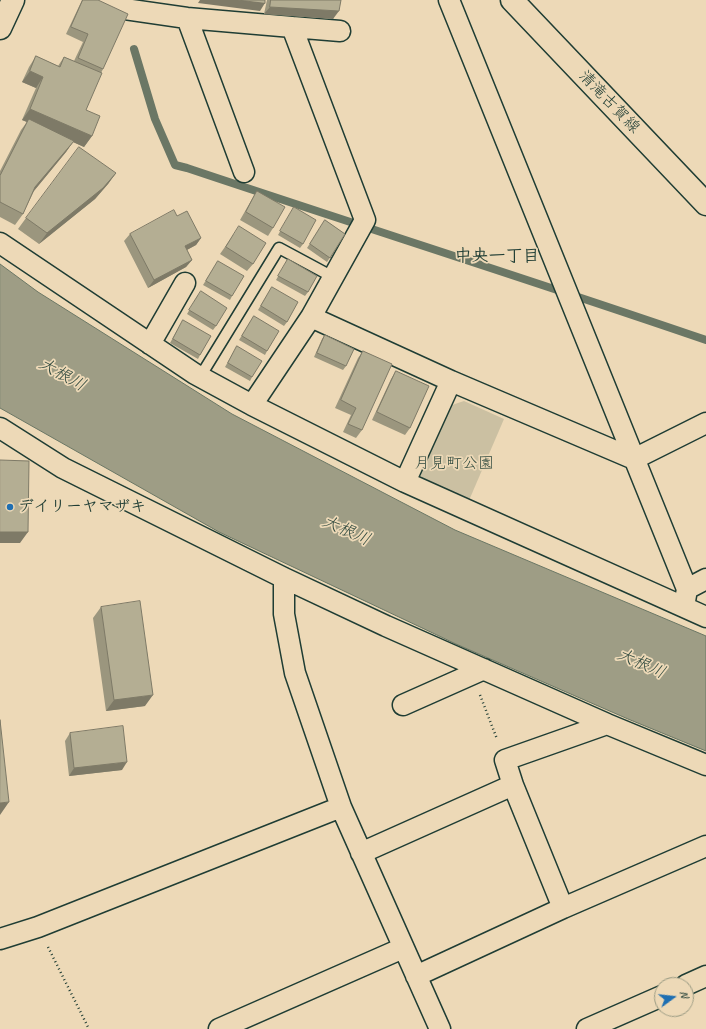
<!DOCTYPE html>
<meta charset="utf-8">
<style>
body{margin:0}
#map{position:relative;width:706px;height:1029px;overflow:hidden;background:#edd9b7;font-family:Caveat,sans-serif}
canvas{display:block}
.north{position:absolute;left:654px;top:977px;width:40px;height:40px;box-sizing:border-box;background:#edd9b7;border:1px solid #9b9b83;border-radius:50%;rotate:75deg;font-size:11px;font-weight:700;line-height:16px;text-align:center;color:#1f3d34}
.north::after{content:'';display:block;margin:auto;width:14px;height:18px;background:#1f6fb2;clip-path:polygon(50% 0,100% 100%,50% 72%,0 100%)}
</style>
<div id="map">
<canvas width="706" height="1029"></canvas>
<div class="north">N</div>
</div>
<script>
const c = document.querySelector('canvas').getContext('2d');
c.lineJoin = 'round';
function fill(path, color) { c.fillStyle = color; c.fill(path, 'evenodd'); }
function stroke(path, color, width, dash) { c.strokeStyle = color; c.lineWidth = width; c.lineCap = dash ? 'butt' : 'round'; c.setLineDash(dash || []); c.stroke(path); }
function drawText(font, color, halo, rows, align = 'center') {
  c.font = font + ' Caveat,"Klee One",sans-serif'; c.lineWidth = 3.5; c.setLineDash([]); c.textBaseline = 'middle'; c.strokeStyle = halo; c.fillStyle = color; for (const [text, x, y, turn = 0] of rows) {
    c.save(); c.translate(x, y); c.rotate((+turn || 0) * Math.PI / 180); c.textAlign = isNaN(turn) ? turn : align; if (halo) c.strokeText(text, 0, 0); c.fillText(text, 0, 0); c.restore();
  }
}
fill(new Path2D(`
 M464,401L504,419L467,505L424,484L419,470L452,405Z`), '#cbc0a2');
const water = new Path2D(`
 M0,264L38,292L232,414L455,530L706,636V751L628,719L456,644L219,532L0,408Z`);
fill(water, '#9e9d85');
stroke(water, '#6b7765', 1);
stroke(new Path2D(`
 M134,49L155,119L175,165L187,168C360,226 534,281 706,340`), '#6b7765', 8);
const lane = new Path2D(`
 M200,377L279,248L333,277`);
const street = new Path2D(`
 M102,0L118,8L187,18L292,27L365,220L311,317L252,405
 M449,0L687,589
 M187,18L244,172
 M292,27L340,31
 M0,243L195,374L252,405L405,482L706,617
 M311,317L451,381L634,459L706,423
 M150,344L185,283
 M0,428L63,468L284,578L386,626L607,724L706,765
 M405,482L451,381
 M284,578V614L295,673L341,807L440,1029
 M685,601L687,589L706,579
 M403,705L484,669
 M361,853L513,785
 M563,908L513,785L505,760L607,724
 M0,939L38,927L341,807
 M416,976L563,908L706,846
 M686,985L706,976
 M219,1029L403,948
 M587,1029L662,996`);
const secondary = new Path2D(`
 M512,0L706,204
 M0,28L13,0`);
stroke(lane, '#1f3d34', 13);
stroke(street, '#1f3d34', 23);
stroke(secondary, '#1f3d34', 25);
stroke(new Path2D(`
 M480,695L497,739
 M48,947L89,1029`), '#1f3d34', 2.5, [1, 3]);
stroke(lane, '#edd9b7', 10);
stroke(street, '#edd9b7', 20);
stroke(secondary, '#edd9b7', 22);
fill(new Path2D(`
 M82,0H98L103,69L101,73L86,110L92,136L84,147L73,142L66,152L34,191L23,214L15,225L0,217V171L21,130L27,122L22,120L36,88L22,82L29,67L36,56L58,66L64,57L74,61L83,42L66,34Z
 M267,0H341L333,19L264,14Z
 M116,173L108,184L95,199L39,244L18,229L26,218Z
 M257,191L273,228L268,236L240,220L252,199Z
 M294,207L303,244L300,248L278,235Z
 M177,216L201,238L196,245L187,250L192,260L186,267L148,288L124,241L130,234Z
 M325,220L345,234L327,262L307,248Z
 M234,234L253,264L247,271L220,254Z
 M288,259L308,292L305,296L276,280Z
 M218,261L232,296L230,300L203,285Z
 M272,287L287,322L284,326L258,310Z
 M198,295L216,326L213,330L187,314Z
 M254,316L267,351L265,355L239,340Z
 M183,320L200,355L198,359L170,343Z
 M325,335L346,366L343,370L314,357L322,339Z
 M237,346L252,377L250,381L225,367Z
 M363,351L362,430L356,438L343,432L351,415L335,408L358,358Z
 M396,371L410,428L405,435L372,420L391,379Z
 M101,607L145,706L106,711L93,618Z
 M70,733L122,770L69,776L65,741Z`), '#9b967e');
fill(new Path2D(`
 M200,0H238L265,3L260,11L198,3Z
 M270,7L339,11L333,19L264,14Z
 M30,71L43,77L36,88L22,82Z
 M30,109L92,136L84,147L73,142L66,152L28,198L29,119L27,122L22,120Z
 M116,173L108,184L95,199L39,244L47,233Z
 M201,238L196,245L179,254L185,246Z
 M192,260L186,267L148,288L154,280Z
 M0,532H28L20,543H0Z
 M153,695L145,706L106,711L114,700Z
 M127,762L122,770L69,776L74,768Z
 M9,802L0,815V803Z`), '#7e7a67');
const building = new Path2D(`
 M83,0H98L128,14L103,69L78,58L88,34L71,27Z
 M238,0H265V3Z
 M271,0H341L339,11L270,7Z
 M36,56L60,67L64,57L102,73L86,110L100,116L92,136L30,109L43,77L30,71Z
 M29,119L74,141L35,187L23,214L0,202V176Z
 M79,147L116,173L103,188L47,233L26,218Z
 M257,191L285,207L273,228L246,212Z
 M294,207L316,220L303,244L280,231Z
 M174,210L177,216L187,211L201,238L185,246L192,260L154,280L130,234Z
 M325,220L345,234L330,258L310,244Z
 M239,226L266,243L253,264L226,247Z
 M288,259L317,276L308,292L278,276Z
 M218,261L244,276L232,296L206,281Z
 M272,287L298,302L287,322L261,306Z
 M201,291L227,308L216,326L189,310Z
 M254,316L279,331L267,351L242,336Z
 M183,320L211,336L200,355L173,339Z
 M325,335L354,349L346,366L317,353Z
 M237,346L262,361L252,377L228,363Z
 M363,351L392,364L362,430L348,424L356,408L341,400Z
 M396,371L429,386L410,428L377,412Z
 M0,460L29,461L28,532H0Z
 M140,601L153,695L114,700L101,607Z
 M0,720L9,802L0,803Z
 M123,726L127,762L74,768L70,733Z`);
fill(building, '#b4ae93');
stroke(building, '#7e7a67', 1);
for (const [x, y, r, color] of [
 [10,507,4,"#1f6fb2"]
]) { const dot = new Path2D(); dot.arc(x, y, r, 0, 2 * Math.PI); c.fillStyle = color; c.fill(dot); stroke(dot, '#edd9b7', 1.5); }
drawText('16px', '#1f3d34', '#edd9b7', [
 ["清滝古賀線",609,102,46]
]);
drawText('16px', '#304a3f', '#edd9b7', [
 ["月見町公園",454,464]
]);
drawText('bold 16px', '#1f3d34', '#edd9b7', [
 ["デイリーヤマザキ",18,507]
], 'left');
drawText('bold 17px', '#1f3d34', '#edd9b7', [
 ["中央一丁目",497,257]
]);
drawText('italic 17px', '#324b40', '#edd9b7', [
 ["大根川",62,375,29],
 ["大根川",346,531,24],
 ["大根川",641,664,24]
]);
</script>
